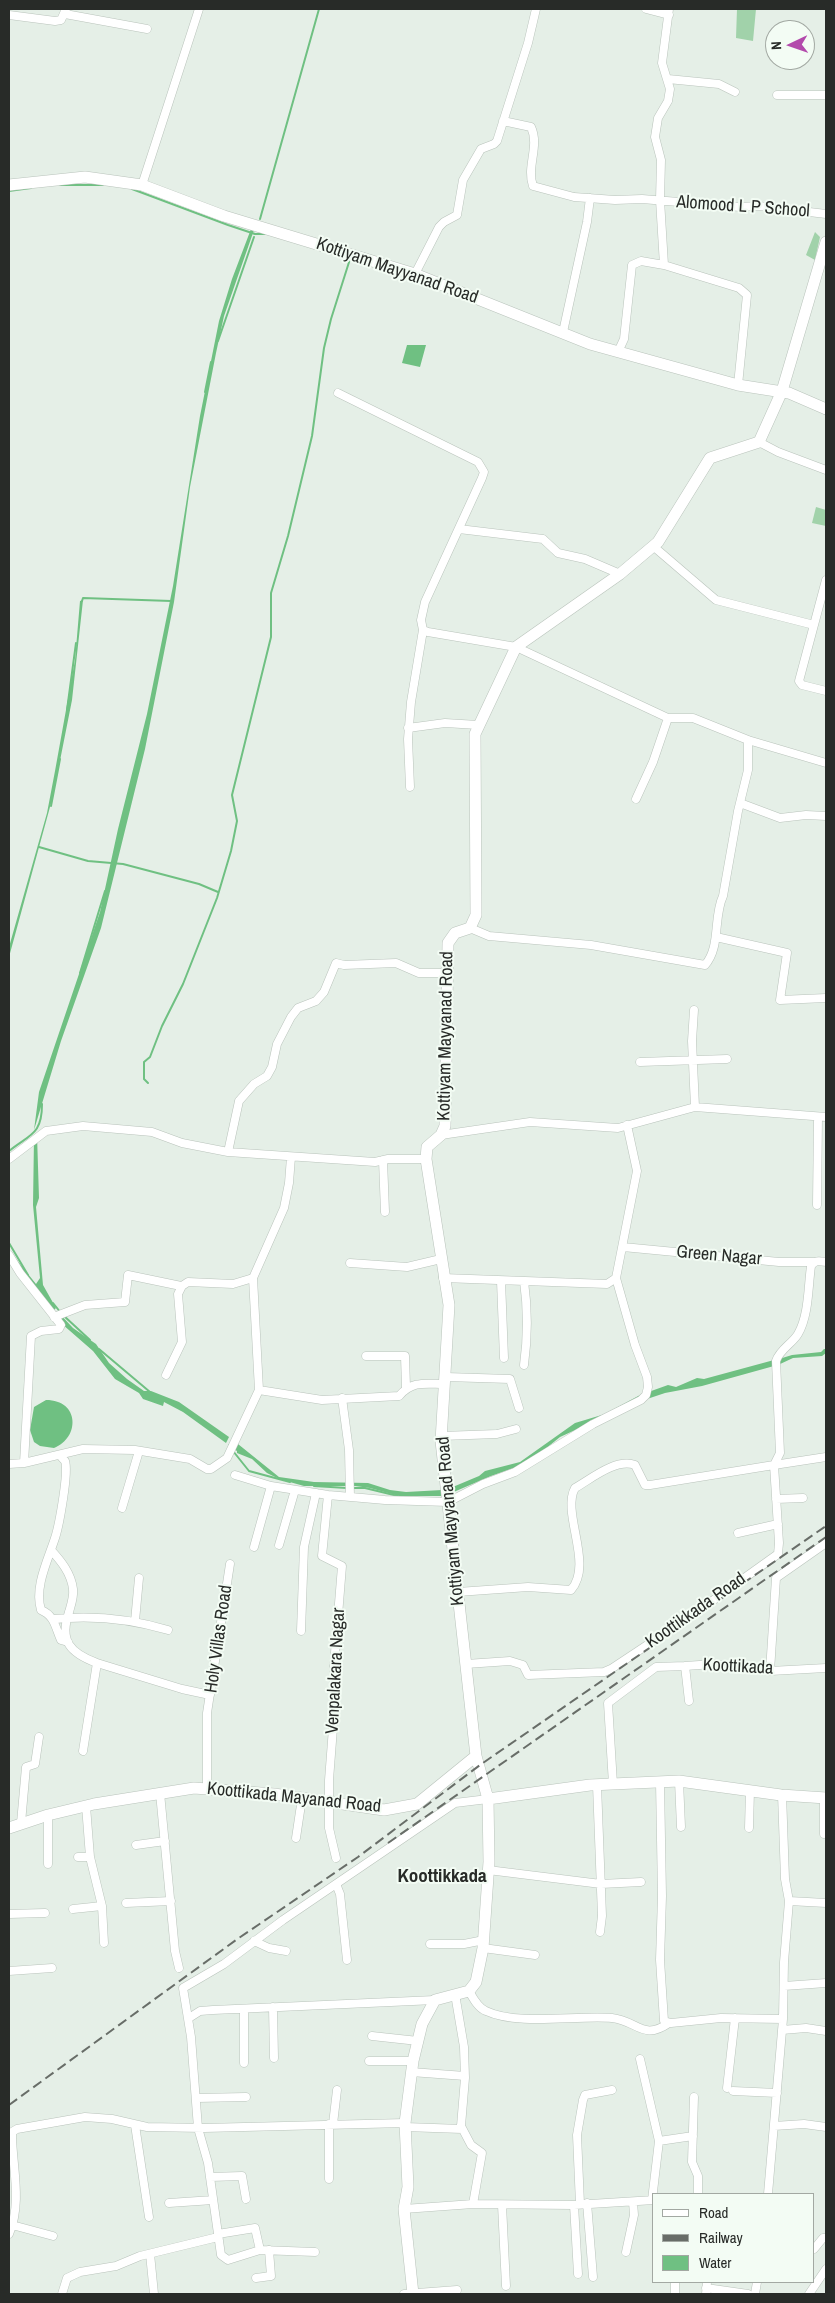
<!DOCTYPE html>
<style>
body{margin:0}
#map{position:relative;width:835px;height:2303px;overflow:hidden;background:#e5efe7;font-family:"Archivo Narrow",sans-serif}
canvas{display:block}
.frame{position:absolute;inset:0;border:10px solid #282b28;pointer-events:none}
.legend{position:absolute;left:652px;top:2193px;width:162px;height:90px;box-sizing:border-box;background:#f3fcf4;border:1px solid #a2a8a2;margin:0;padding:6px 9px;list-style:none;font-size:15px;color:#282b28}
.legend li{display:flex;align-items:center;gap:10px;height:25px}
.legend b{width:25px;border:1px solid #a2a8a2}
.north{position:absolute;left:765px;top:20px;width:50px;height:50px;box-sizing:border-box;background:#f3fcf4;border:1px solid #a2a8a2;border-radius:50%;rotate:267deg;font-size:14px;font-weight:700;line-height:20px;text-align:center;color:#282b28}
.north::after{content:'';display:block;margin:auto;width:18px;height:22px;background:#b34aac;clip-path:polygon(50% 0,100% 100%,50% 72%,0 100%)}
</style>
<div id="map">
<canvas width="835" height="2303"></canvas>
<div class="frame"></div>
<ul class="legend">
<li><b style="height:6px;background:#fff"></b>Road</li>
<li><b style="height:6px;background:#686d68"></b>Railway</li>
<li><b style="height:14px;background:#6fc082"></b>Water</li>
</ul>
<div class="north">N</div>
</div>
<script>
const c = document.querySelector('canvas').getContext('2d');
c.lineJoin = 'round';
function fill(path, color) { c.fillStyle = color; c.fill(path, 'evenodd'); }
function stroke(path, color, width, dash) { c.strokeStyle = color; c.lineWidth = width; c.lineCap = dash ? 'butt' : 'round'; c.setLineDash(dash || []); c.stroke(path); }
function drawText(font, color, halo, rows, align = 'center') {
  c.font = font + ' "Archivo Narrow",sans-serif'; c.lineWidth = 4; c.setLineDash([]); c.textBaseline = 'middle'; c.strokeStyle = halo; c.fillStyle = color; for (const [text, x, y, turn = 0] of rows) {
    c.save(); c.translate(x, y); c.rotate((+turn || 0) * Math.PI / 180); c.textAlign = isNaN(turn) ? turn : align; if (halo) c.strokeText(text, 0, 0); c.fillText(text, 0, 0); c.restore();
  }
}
fill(new Path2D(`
 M737,9H756L753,41L736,38Z
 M815,232L820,237L815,260L806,255Z
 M816,507L826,510V526L812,523Z`), '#a1d2aa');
fill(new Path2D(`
 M251,229L254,230L224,316L216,353L190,487L174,602L145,749L101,928L61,1041L34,1130L39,1092L100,912L118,829L147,714L173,586L200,416L219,321L232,279Z
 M407,345H426L420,367L402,363Z
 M83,600L72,700L53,796L9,957V947L47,813L55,771L75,660L80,601Z
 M37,1135L39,1198L36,1207L43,1285L56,1308L52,1312L9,1258V1250L36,1284L40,1278L33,1205L34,1138Z
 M57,1311L73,1328L96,1344L109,1363L127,1379L144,1391H151L179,1402L229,1437L226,1443L183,1412L164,1402L163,1406L143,1399L139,1393L115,1379L93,1351L54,1317Z
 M824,1349H826V1353L822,1356L793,1358L778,1365L779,1359L792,1355L821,1352Z
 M774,1360V1366L702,1386L665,1393L632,1404L560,1437L528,1463L491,1476L449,1494L448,1489L479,1476L485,1471L520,1462L575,1423L605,1414L640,1395L668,1385L676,1387L697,1378L704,1379Z
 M46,1400C80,1400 80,1438 54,1448L40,1446L34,1442L30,1430L34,1407Z
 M233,1440L279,1477L314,1482L368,1483L390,1490L406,1492L442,1490L444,1496H399L370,1488L355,1486H304L279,1479L267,1473L252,1459L237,1453V1451L228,1445Z`), '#6fc082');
stroke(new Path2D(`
 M60,185H103
 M132,189L228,225L255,234H265
 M9,191L31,188
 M260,219L319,9
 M218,341L254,237
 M205,392L211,362
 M82,601L83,598L171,601
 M67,710L76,643
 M51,806L60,759
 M39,847L88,861L123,864L199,884L218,892
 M80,973L105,891
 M148,1083L144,1079V1062L150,1057L162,1026L183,984L217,898L231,851L237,821L232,795L271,637V593L288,536L312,436L324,348L331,319L350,259
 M9,1151C30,1134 42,1135 42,1104
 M9,1243L28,1275
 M53,1303L61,1313
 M64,1316L90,1340
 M99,1349L150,1392
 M233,1451L249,1471L290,1482
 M314,1486L347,1488
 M352,1488H365L398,1496`), '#6fc082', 2);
const street = new Path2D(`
 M646,9L669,15
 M65,14L147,29
 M9,15L55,21L61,20L66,9
 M668,79L719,84L735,92
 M777,95H826
 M503,121L531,127C540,146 526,167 533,186L574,197L615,200L642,199L740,207L759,206L826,214
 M142,185L199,9
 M664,265L739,288L747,295L738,385
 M415,274L439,227L444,222L457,215L463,180L481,149L494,144L497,141L528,43L536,9
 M563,332L587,222L590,198
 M618,352L624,339L632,265L641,261L664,265L660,200L661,160L655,137L658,118L668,101L670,89L662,63L669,9
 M338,393L478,462L484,472L482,478L425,602L421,620L423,630L428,632L516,647L668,718H693L748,740L826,763
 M759,442L778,452L826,470
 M459,529L543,539L558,553L585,559L620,574
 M653,546L716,600L814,625
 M826,580L799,681L802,685L826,691
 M408,728L445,723L478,725
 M410,787L408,739L411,702L423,630
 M636,799L653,762L668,718
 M740,803L780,818L806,815L826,816
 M470,928L489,936L591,945L705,965C721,947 713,917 723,896L738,811L748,770V740
 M716,937L787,953L780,1000L826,998
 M694,1010L692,1041L695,1107
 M640,1062L727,1059
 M441,1135L530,1122L618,1128L695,1107L826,1117
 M228,1152L239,1101L254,1084L267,1076L272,1067L277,1044L291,1017L298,1008L316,1001L324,992L336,963L344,965L396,963L419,973H448
 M9,1159L46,1131L83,1126L152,1132L182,1143L228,1152L375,1162L388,1159H426
 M383,1160L385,1212
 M817,1205L818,1117
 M623,1247L779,1262H815
 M9,1255L20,1273L61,1325L59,1329L41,1331L31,1336L24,1463
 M350,1263L407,1267L441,1259
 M443,1278L607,1284L616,1278
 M501,1281L504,1358
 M524,1281C528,1310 528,1336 524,1365
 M54,1317L85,1305L125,1302L128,1275L181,1286
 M366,1356H405L406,1387
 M166,1375L182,1342L178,1294L182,1286L188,1282L233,1284L253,1278
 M446,1377L510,1379L519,1408
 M259,1390L322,1400L399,1396C413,1380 426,1384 445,1384
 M342,1398L349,1450L350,1497
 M442,1436L497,1434L516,1429
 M60,1455C60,1456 64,1460 65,1461C69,1472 59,1526 55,1538C48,1560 34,1587 41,1610C55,1616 55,1627 61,1640L68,1642
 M9,1464L24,1463L83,1449L135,1450L190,1459L207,1469H211L227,1458L259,1390L253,1278L284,1208L289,1183L291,1157
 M235,1475L271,1486L328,1495L385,1500L448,1502L483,1484L515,1472L593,1424L641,1400L646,1395L648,1387L647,1377L635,1345L616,1278L637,1171L627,1125
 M328,1495L322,1556L342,1566L334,1665V1715L329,1780V1828L336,1858
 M776,1499L803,1498
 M122,1508L139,1451
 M738,1533L778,1524
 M279,1545L295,1490
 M254,1547L271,1486
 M51,1550C61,1561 71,1573 73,1589C74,1597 71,1605 69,1612C59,1641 70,1653 97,1663
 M458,1592L528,1587L571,1590C594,1564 561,1513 575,1488C591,1479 616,1458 635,1465L645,1485H650L774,1465L780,1453L776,1361C780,1349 792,1344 798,1334C809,1315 808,1287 811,1266C815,1260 819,1261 826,1262
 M54,1619C92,1615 131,1619 168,1630
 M135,1621L139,1578
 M301,1631L304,1547L316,1493
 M466,1664L510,1661L523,1665L528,1675L604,1672L611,1669L694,1614L778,1554L779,1543L774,1465L826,1457
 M770,1671L776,1578L826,1543
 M689,1701L685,1666L714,1664L770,1671L826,1668
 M83,1751L97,1663L182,1689L210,1695
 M679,1781L681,1827
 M660,1782L662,1896L660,1960L664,2021L671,2023L721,2018L783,2019
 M613,1784L608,1703L656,1667L685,1666
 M597,1785L602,1916L600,1932
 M207,1788V1713L230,1564
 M160,1793L175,1951L179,1968
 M824,1798V1834
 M86,1806L90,1857L102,1906L104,1943
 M48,1815V1864
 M21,1823L26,1767L35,1764L39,1737
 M749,1828L750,1790
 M296,1838L302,1798
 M136,1845L165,1841
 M78,1857H90
 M488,1870L601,1884L641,1882
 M336,1884L340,1894L347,1960
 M789,1901L826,1903
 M126,1903L171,1901
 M73,1909L102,1906
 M9,1914L45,1913
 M254,1941L269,1948L286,1951
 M430,1944H464L484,1940
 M483,1948L535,1955
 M9,1971L52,1968
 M784,1986L826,1983
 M469,1991C473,1998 478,2008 486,2011C518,2026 576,2015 612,2018C638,2021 643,2041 669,2023
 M455,1994L464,2047L465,2078L461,2126L471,2145L482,2153L473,2204
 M273,2007L274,2058
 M189,2018L200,2011L213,2010L435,2000
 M782,2030L806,2028L826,2031
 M372,2036L418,2041
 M640,2059L659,2141L652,2200
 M369,2061H413
 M244,2063V2009
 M411,2072L465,2076
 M727,2088L735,2018
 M733,2091L777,2093
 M694,2097L692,2162L698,2176V2194
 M197,2098L246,2097
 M333,2124L337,2090
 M135,2125L149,2217
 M774,2126L804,2124L826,2127
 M405,2127L462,2129
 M659,2141L693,2136
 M210,2177L242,2176L246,2199
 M329,2179V2124
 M768,2194L783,2019L784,1962L789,1901L785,1879L782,1794
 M169,2203L213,2200
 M587,2203L593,2277
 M580,2204L577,2135L583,2100L585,2095L612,2090
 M502,2205L506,2286
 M574,2205L578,2274
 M404,2209L473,2204L574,2205L654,2200
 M12,2225L53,2236
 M9,2234C22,2204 13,2169 12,2138V2132L17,2129L85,2117L112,2119L147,2127L204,2128L405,2123
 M218,2234L255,2228L260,2250
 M814,2249L823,2238H826
 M315,2252L260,2250L228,2260L221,2255L208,2163L198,2128L191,2037L183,1988L224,1964L283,1920L455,1803L488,1799
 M626,2252L634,2215L633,2202
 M150,2254L154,2294
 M256,2278L271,2276L269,2250
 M706,2288L748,2294
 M62,2294L67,2278L80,2272L116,2266L140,2256L218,2237
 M404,2294L457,2290
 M675,2294V2282
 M706,2294L707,2282
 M755,2294L757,2282
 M809,2294L826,2269`);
const secondary = new Path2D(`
 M9,185L85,177L142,185L224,216L415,274L590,344L738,385L789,393L826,409
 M488,1799L590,1785L679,1781L781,1795L826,1798
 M9,1828L48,1815L94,1804L194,1788L274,1794L384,1810L417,1804L476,1756
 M413,2294L404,2209L408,2187L405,2123L413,2061L422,2024L435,2000L469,1991L476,1982L483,1948L489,1862L488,1799L476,1756L441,1441L449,1305L426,1159L427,1147L441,1135L445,1126L448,943L455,933L470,928L476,915L475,734L516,647L620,574L658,542L710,458L759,442L782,391L826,242`);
stroke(street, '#b9c3bb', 9);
stroke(secondary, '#b9c3bb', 12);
stroke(street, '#fff', 8);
stroke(secondary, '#fff', 11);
stroke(new Path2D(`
 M388,1843L826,1537
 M9,2105L236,1940L358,1857L480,1765L826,1526`), '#686d68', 2, [10, 5]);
drawText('18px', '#282b28', '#f3fcf4', [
 ["Alomood L P School",743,207,4],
 ["Kottiyam Mayyanad Road",397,271,19],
 ["Kottiyam Mayyanad Road",446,1036,-89],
 ["Green Nagar",719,1256,5],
 ["Kottiyam Mayyanad Road",451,1521,-95],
 ["Koottikkada Road",696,1611,-35],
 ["Holy Villas Road",219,1639,-82],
 ["Koottikada",738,1667,3],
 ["Venpalakara Nagar",336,1671,-87],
 ["Koottikada Mayanad Road",294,1798,6]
]);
drawText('bold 19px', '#282b28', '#f3fcf4', [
 ["Koottikkada",442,1877]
]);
</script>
